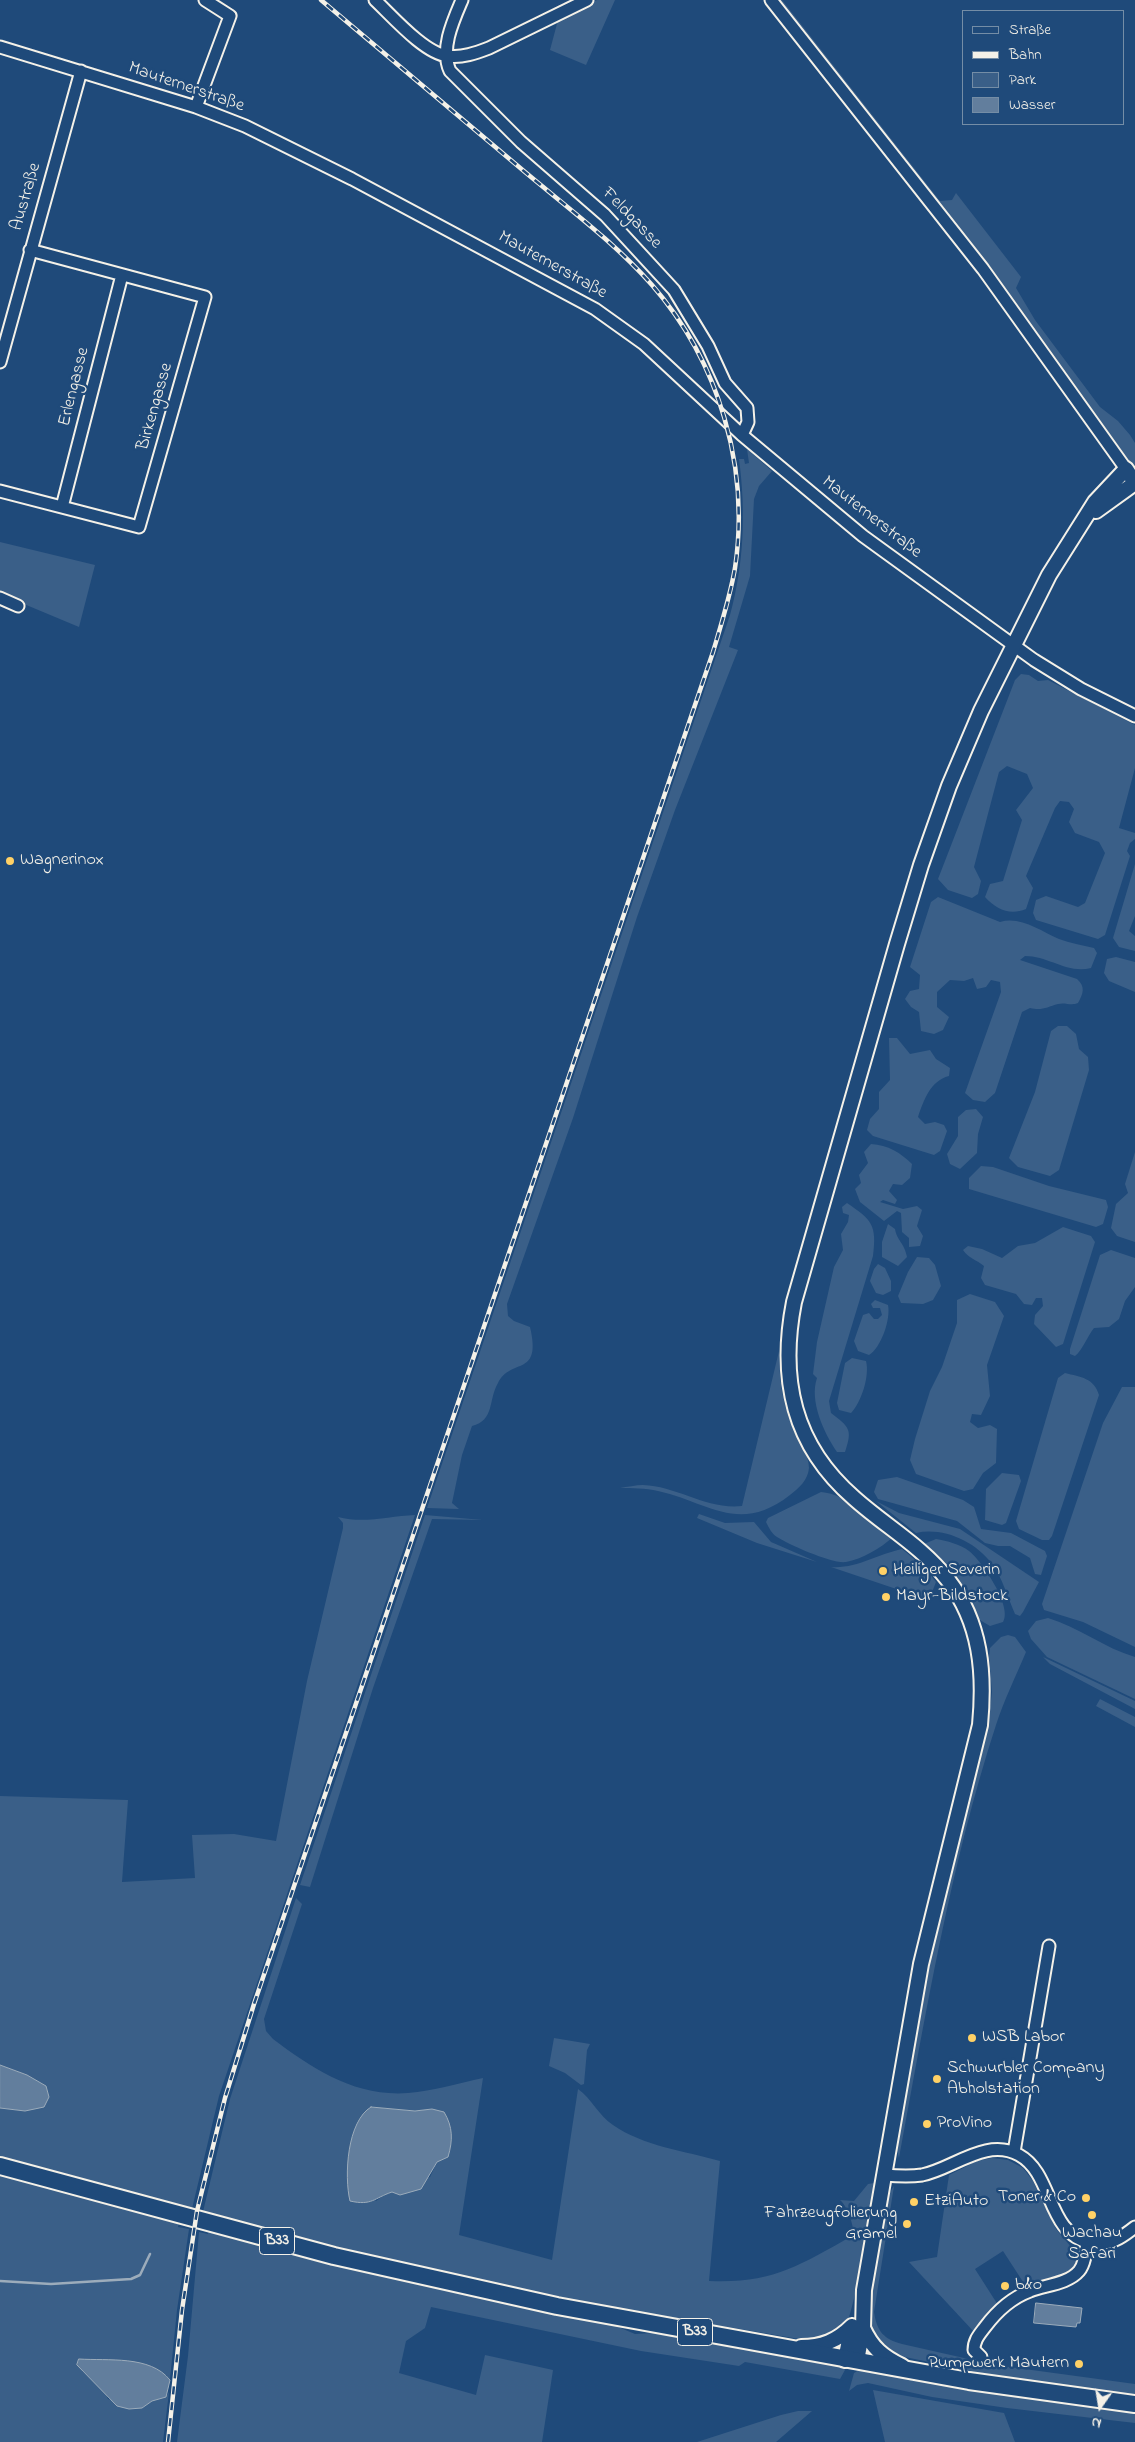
<!DOCTYPE html>
<meta charset="utf-8">
<style>
body{margin:0}
#map{position:relative;width:1135px;height:2442px;overflow:hidden;background:#1f4a7a;font-family:"Indie Flower",sans-serif}
canvas{display:block}
.legend{position:absolute;left:962px;top:10px;width:162px;height:115px;box-sizing:border-box;background:#1f4a7a;border:1px solid #748da6;margin:0;padding:6px 9px;list-style:none;font-size:15px;color:#f4f1e8}
.legend li{display:flex;align-items:center;gap:10px;height:25px}
.legend b{width:25px;border:1px solid #748da6}
.north{position:absolute;left:1075px;top:2382px;width:50px;height:50px;-webkit-text-stroke:4px #1f4a7a;paint-order:stroke;rotate:193deg;font-size:14px;font-weight:700;line-height:20px;text-align:center;color:#f4f1e8}
.north::after{content:'';display:block;margin:auto;width:18px;height:22px;background:#f4f1e8;clip-path:polygon(50% 0,100% 100%,50% 72%,0 100%)}
</style>
<div id="map">
<canvas width="1135" height="2442"></canvas>
<ul class="legend">
<li><b style="height:6px;background:#1f4a7a"></b>Straße</li>
<li><b style="height:6px;background:#f4f1e8"></b>Bahn</li>
<li><b style="height:14px;background:#3a5f88"></b>Park</li>
<li><b style="height:14px;background:#627e9d"></b>Wasser</li>
</ul>
<div class="north">N</div>
</div>
<script>
const c = document.querySelector('canvas').getContext('2d');
c.lineJoin = 'round';
function fill(path, color) { c.fillStyle = color; c.fill(path, 'evenodd'); }
function stroke(path, color, width, dash) { c.strokeStyle = color; c.lineWidth = width; c.lineCap = dash ? 'butt' : 'round'; c.setLineDash(dash || []); c.stroke(path); }
function drawText(font, color, halo, rows, align = 'center') {
  c.font = font + ' "Indie Flower",sans-serif'; c.lineWidth = 5; c.setLineDash([]); c.textBaseline = 'middle'; c.strokeStyle = halo; c.fillStyle = color; for (const [text, x, y, turn = 0] of rows) {
    c.save(); c.translate(x, y); c.rotate((+turn || 0) * Math.PI / 180); c.textAlign = isNaN(turn) ? turn : align; if (halo) c.strokeText(text, 0, 0); c.fillText(text, 0, 0); c.restore();
  }
}
fill(new Path2D(`
 M597,0H615L586,65L550,50L558,20Z
 M777,0H782L940,201L952,200L956,193L1021,277L1016,288L1035,320L1100,407L1118,421L1130,435L1135,443V469L1025,320Z
 M747,449L772,471L759,486L754,499L750,576L729,647L738,650L675,810L637,917L573,1118L507,1304L508,1316L514,1321L530,1327C542,1378 511,1357 498,1383C488,1400 495,1420 472,1426L462,1455L452,1503L459,1509L427,1508L730,615C744,564 746,512 739,459H744L745,464L749,463Z
 M0,542L95,565L79,627L0,594Z
 M1021,674L1029,675L1038,681L1048,680L1135,725V768L1119,828L1135,833V839L1130,843L1127,851L1130,856L1105,935L1098,939L1036,920L1033,913L1036,900L1046,896L1078,907L1085,903L1105,853L1099,842L1075,833L1069,822L1074,809L1069,802L1060,801L1055,808L1026,876L1033,888L1026,909C1010,916 996,909 985,897L990,884L1003,881L1022,820L1016,810L1033,788L1027,774L1007,766L999,772L974,867L981,881L978,894L972,898L948,890L938,879L1015,680Z
 M1135,864V916L1129,931L1135,936V951L1119,947L1113,938Z
 M938,897L1000,922C1021,916 1040,931 1059,939C1070,943 1082,945 1094,948L1097,953L1091,968C1067,974 1049,956 1025,956L1020,960L1077,979C1086,987 1083,994 1078,1003C1071,1006 1065,1002 1058,1004C1047,1007 1042,1011 1030,1008L1022,1012L995,1093L985,1102L973,1100L965,1093L1001,992L1000,982L991,980L986,987L977,989L973,978L964,981L950,980L937,992V1007L949,1017L943,1030L934,1034L921,1031L919,1012L911,1007L905,999L910,991L919,989L920,975L910,967L931,902Z
 M1116,957L1135,962V992L1109,981L1104,973L1107,959Z
 M1058,1026H1067L1076,1034L1079,1049L1088,1057L1089,1070L1059,1170L1050,1176L1018,1167L1009,1158L1035,1092L1051,1031Z
 M889,1038H897L910,1054L930,1050L936,1059L950,1068L949,1076C930,1081 924,1100 918,1117L925,1124L935,1122L944,1125L947,1131L940,1151L934,1155L873,1136L867,1130L870,1119L879,1109V1092L890,1080Z
 M976,1109L983,1117L978,1134L977,1153L960,1169L950,1164L947,1154L958,1136V1117L966,1110Z
 M871,1144C888,1145 901,1153 912,1164L910,1178L902,1185L893,1184L889,1191L897,1200L895,1204L883,1200L880,1202L903,1209L917,1206L922,1210L917,1226L923,1236L920,1246L909,1247V1238L902,1232L901,1213L897,1211L884,1221L860,1202L855,1189L861,1183L859,1175L868,1163L864,1152Z
 M1135,1152V1242L1117,1236L1111,1228L1116,1204L1128,1193L1125,1184Z
 M981,1166L993,1167L1049,1186L1106,1200L1108,1207L1103,1224L1096,1227L969,1189V1178Z
 M847,1203C872,1220 877,1225 873,1256L829,1401L831,1413C849,1427 853,1429 845,1452H837C824,1433 809,1401 817,1378L813,1374L817,1342L834,1267L843,1250L841,1234L848,1222L849,1215L843,1213L842,1207Z
 M888,1224L895,1229C897,1241 904,1242 907,1257L898,1266L882,1257V1242Z
 M1063,1227L1091,1236L1095,1242L1063,1344L1056,1347L1034,1324L1035,1315L1043,1306L1042,1298H1036L1032,1305L1024,1304L1016,1294L985,1285L981,1278L984,1266C977,1260 968,1258 963,1250L968,1246L982,1249L1002,1258L1018,1246L1035,1243Z
 M1111,1250L1135,1258V1287L1125,1301L1119,1319L1109,1327L1094,1328C1087,1337 1082,1351 1075,1356L1070,1354V1349L1100,1255Z
 M917,1257L929,1258L935,1265L941,1286L933,1300L923,1304L901,1303L898,1296L908,1272Z
 M878,1264L885,1268L891,1281V1291L883,1295L876,1293L870,1281L874,1269Z
 M970,1294L995,1302L1004,1316L987,1365L990,1396L981,1415L972,1414L970,1422L978,1428L990,1425L997,1429L996,1463L983,1473L973,1489L964,1491L916,1474L910,1460L915,1439L930,1391L942,1367L957,1323V1300Z
 M875,1300L888,1305C891,1319 881,1348 869,1355L858,1351L854,1341L863,1315L869,1313L874,1319H878L882,1315L880,1308H873L871,1304Z
 M779,1351C779,1376 782,1402 792,1426C797,1439 809,1453 809,1468C808,1480 799,1488 790,1495C739,1535 708,1502 658,1491C645,1488 632,1488 620,1488C627,1487 636,1485 643,1485C677,1486 707,1510 742,1506Z
 M852,1358L866,1361C870,1376 861,1403 851,1413L839,1410L837,1403L845,1363Z
 M1065,1373C1081,1377 1094,1378 1099,1395L1052,1536L1049,1540H1042L1019,1529L1016,1521L1058,1378Z
 M1122,1387H1135V1647L1083,1622L1044,1610L1042,1604L1103,1423Z
 M1002,1473L1019,1475L1021,1481L1006,1523L1002,1525L985,1520L986,1489Z
 M897,1477L963,1500L974,1507L981,1529L1011,1533L1045,1551L1047,1556L1041,1575L1035,1574L1030,1558L1010,1546H998L985,1543L957,1521L878,1499L874,1492L878,1480Z
 M821,1492C848,1494 872,1521 893,1537C881,1548 862,1559 846,1562C832,1564 790,1545 777,1537C772,1534 769,1528 766,1522L768,1518Z
 M876,1501L899,1513L960,1529L1039,1582L1023,1612L1020,1616L1015,1614C1008,1598 1002,1577 992,1564C975,1541 943,1527 916,1533Z
 M699,1514L725,1523L754,1522L771,1542L817,1562L757,1543L697,1518Z
 M415,1515L219,2096L191,2213L0,2160V2108L25,2111L49,2097L46,2086L27,2075L0,2065V1796L128,1800L122,1882L195,1878L192,1835L234,1834L276,1841L307,1681L343,1528V1523L338,1517C364,1524 389,1516 415,1515Z
 M425,1515L483,1520L432,1519L373,1688L310,1887L300,1885Z
 M936,1539C947,1541 960,1544 969,1551C982,1561 1013,1607 1003,1622L990,1626L978,1619L954,1577L924,1544Z
 M902,1549L925,1568L936,1582L929,1600L831,1567C856,1569 878,1554 902,1549Z
 M1048,1618C1079,1627 1104,1648 1135,1657V1699L1047,1657L1031,1639L1028,1631L1036,1621Z
 M1008,1635L1015,1637L1026,1652C1016,1676 1004,1700 996,1725C950,1866 926,2013 899,2158L895,2143L929,1966L949,1876L988,1726L992,1692L989,1657L990,1648L1001,1637Z
 M1043,1657L1135,1701V1709L1050,1664Z
 M1100,1699L1135,1717V1727L1096,1706Z
 M296,1898L302,1904L264,2019L266,2031L273,2039C313,2069 355,2097 408,2093C433,2091 459,2083 483,2078L459,2235L552,2260L578,2089C592,2099 599,2116 613,2125C643,2146 685,2151 720,2161L709,2281C770,2284 799,2266 850,2237L853,2234C854,2224 847,2206 840,2200L854,2201L868,2184L874,2183C876,2196 854,2308 848,2320C837,2338 823,2339 805,2340L486,2286L202,2216L230,2099ZM371,2107L415,2111L432,2109L437,2162L430,2177L385,2194L376,2201L349,2171C349,2149 351,2119 371,2107Z
 M554,2038L590,2044L587,2050L584,2084L581,2085L565,2073L549,2066Z
 M992,2158L1008,2160L1023,2168L1033,2181L1056,2229L1077,2254L1078,2261L1074,2270L1027,2288L1003,2251L975,2269L998,2305L975,2333L909,2262L937,2257L949,2175L977,2161Z
 M0,2173L179,2222L178,2227L189,2229L177,2310L170,2379L165,2374L82,2371L105,2392L108,2399L142,2408L152,2401L166,2397L169,2392L163,2442H0Z
 M894,2186L874,2312C877,2332 884,2339 902,2344L995,2365L1135,2384V2397L1035,2384L905,2357L880,2347L869,2331L871,2290L888,2195Z
 M209,2230L611,2324L635,2334L654,2333L843,2367L845,2370L840,2379L745,2362L739,2366L641,2351L431,2307L425,2328L406,2341L399,2373L476,2395L485,2355L553,2370L542,2442H177L188,2356L199,2232L208,2234Z
 M859,2370L1135,2410V2423L1007,2408L932,2397L868,2383L857,2385L849,2391L854,2373Z
 M873,2390L1004,2413L1015,2442H885Z
 M798,2411H812L776,2442H697L781,2415Z`), '#3a5f88');
const water = new Path2D(`
 M0,2065L27,2075L46,2086L49,2097L44,2107L25,2111L0,2108Z
 M371,2107L415,2111L432,2109L444,2112C453,2127 453,2140 448,2157L437,2162L421,2189L400,2195L392,2192C374,2198 372,2206 350,2201C344,2176 347,2121 371,2107Z
 M1036,2303L1082,2308L1080,2323H1077L1076,2327L1034,2323Z
 M79,2359C108,2361 150,2355 170,2380L166,2397L152,2401L142,2408L129,2409L117,2406L77,2365Z`);
fill(water, '#627e9d');
stroke(water, '#9cacbb', 1);
stroke(new Path2D(`
 M0,2281L51,2284L131,2279L140,2275L150,2254`), '#9cacbb', 2.5);
const minor = new Path2D(`
 M375,0C392,16 425,54 448,56C462,58 476,53 489,48L587,0
 M462,0C453,21 440,49 450,71L521,142L605,215L674,290L708,346L725,383L747,408L748,422L742,435
 M771,0L983,269L1126,469
 M0,47L196,107L245,126L352,179L595,309L644,344L742,435L863,536L1034,660L1081,689L1135,716
 M196,107L230,16L205,0
 M0,362L81,71
 M0,491L139,527L205,297L30,250
 M62,507L122,275
 M0,598L18,606
 M1014,2152L1049,1946
 M884,2175C896,2176 909,2177 922,2175C953,2169 986,2137 1019,2155C1054,2174 1046,2234 1091,2243C1110,2246 1121,2238 1135,2227
 M981,2357L974,2350C974,2340 979,2335 985,2327C997,2311 1011,2298 1030,2291C1045,2285 1068,2284 1079,2271C1085,2264 1086,2251 1087,2242`);
const major = new Path2D(`
 M1096,511L1135,483
 M863,2328C872,2348 883,2357 902,2366
 M801,2347C822,2347 837,2341 852,2326
 M845,2360L852,2326
 M857,2361L863,2328L864,2290L921,1964L980,1725C985,1673 981,1623 948,1580C922,1546 885,1526 854,1498C793,1445 779,1379 794,1302L897,944L921,865L949,786L981,711L1049,575L1095,502L1126,469L1135,483`);
const highway = new Path2D(`
 M0,2166L334,2256L557,2306L969,2381L1135,2404`);
stroke(minor, '#f4f1e8', 15);
stroke(major, '#f4f1e8', 18);
stroke(highway, '#f4f1e8', 20);
stroke(minor, '#1f4a7a', 11);
stroke(major, '#1f4a7a', 14);
stroke(highway, '#1f4a7a', 16);
const rail = new Path2D(`
 M168,2442L182,2310L197,2211L225,2098L254,2004L713,652C721,625 730,597 735,568C750,467 719,362 652,285C615,243 568,208 525,172C457,115 389,57 321,0`);
stroke(rail, '#f4f1e8', 4.5);
stroke(rail, '#1f4a7a', 2.5, [8]);
for (const [x, y, r, color] of [
 [10,861,5,"#ffd166"],
 [883,1571,5,"#ffd166"],
 [886,1597,5,"#ffd166"],
 [972,2038,5,"#ffd166"],
 [937,2079,5,"#ffd166"],
 [927,2124,5,"#ffd166"],
 [1086,2198,5,"#ffd166"],
 [914,2202,5,"#ffd166"],
 [1092,2215,5,"#ffd166"],
 [907,2224,5,"#ffd166"],
 [1005,2286,5,"#ffd166"],
 [1079,2364,5,"#ffd166"]
]) { const dot = new Path2D(); dot.arc(x, y, r, 0, 2 * Math.PI); c.fillStyle = color; c.fill(dot); stroke(dot, '#1f4a7a', 2); }
for (const [x, y, w] of [
 [277,2241,35],
 [695,2332,35]
]) { const box = new Path2D(); box.roundRect(x - w / 2, y - 13.5, w, 27, 4); c.fillStyle = '#1f4a7a'; c.fill(box); stroke(box, '#f4f1e8', 1); }
drawText('bold 16px', '#f4f1e8', null, [
 ["B33",277,2241],
 ["B33",695,2332]
]);
drawText('18px', '#f4f1e8', '#1f4a7a', [
 ["Mauternerstraße",186,88,19],
 ["Austraße",27,197,-74],
 ["Feldgasse",631,219,46],
 ["Mauternerstraße",552,266,29],
 ["Erlengasse",75,387,-76],
 ["Birkengasse",156,407,-74],
 ["Mauternerstraße",871,518,38]
]);
drawText('18px', '#f4f1e8', '#1f4a7a', [
 ["Wagnerinox",20,861],
 ["Heiliger Severin",893,1571],
 ["Mayr-Bildstock",896,1597],
 ["WSB Labor",982,2038],
 ["Schwurbler Company",947,2069],
 ["Abholstation",947,2090],
 ["ProVino",937,2124],
 ["Toner & Co",1076,2198,"right"],
 ["EtziAuto",924,2202],
 ["Fahrzeugfolierung",897,2214,"right"],
 ["Gramel",897,2235,"right"],
 ["Wachau",1092,2234,"center"],
 ["Safari",1092,2255,"center"],
 ["b&o",1015,2286],
 ["Pumpwerk Mautern",1069,2364,"right"]
], 'left');
</script>
